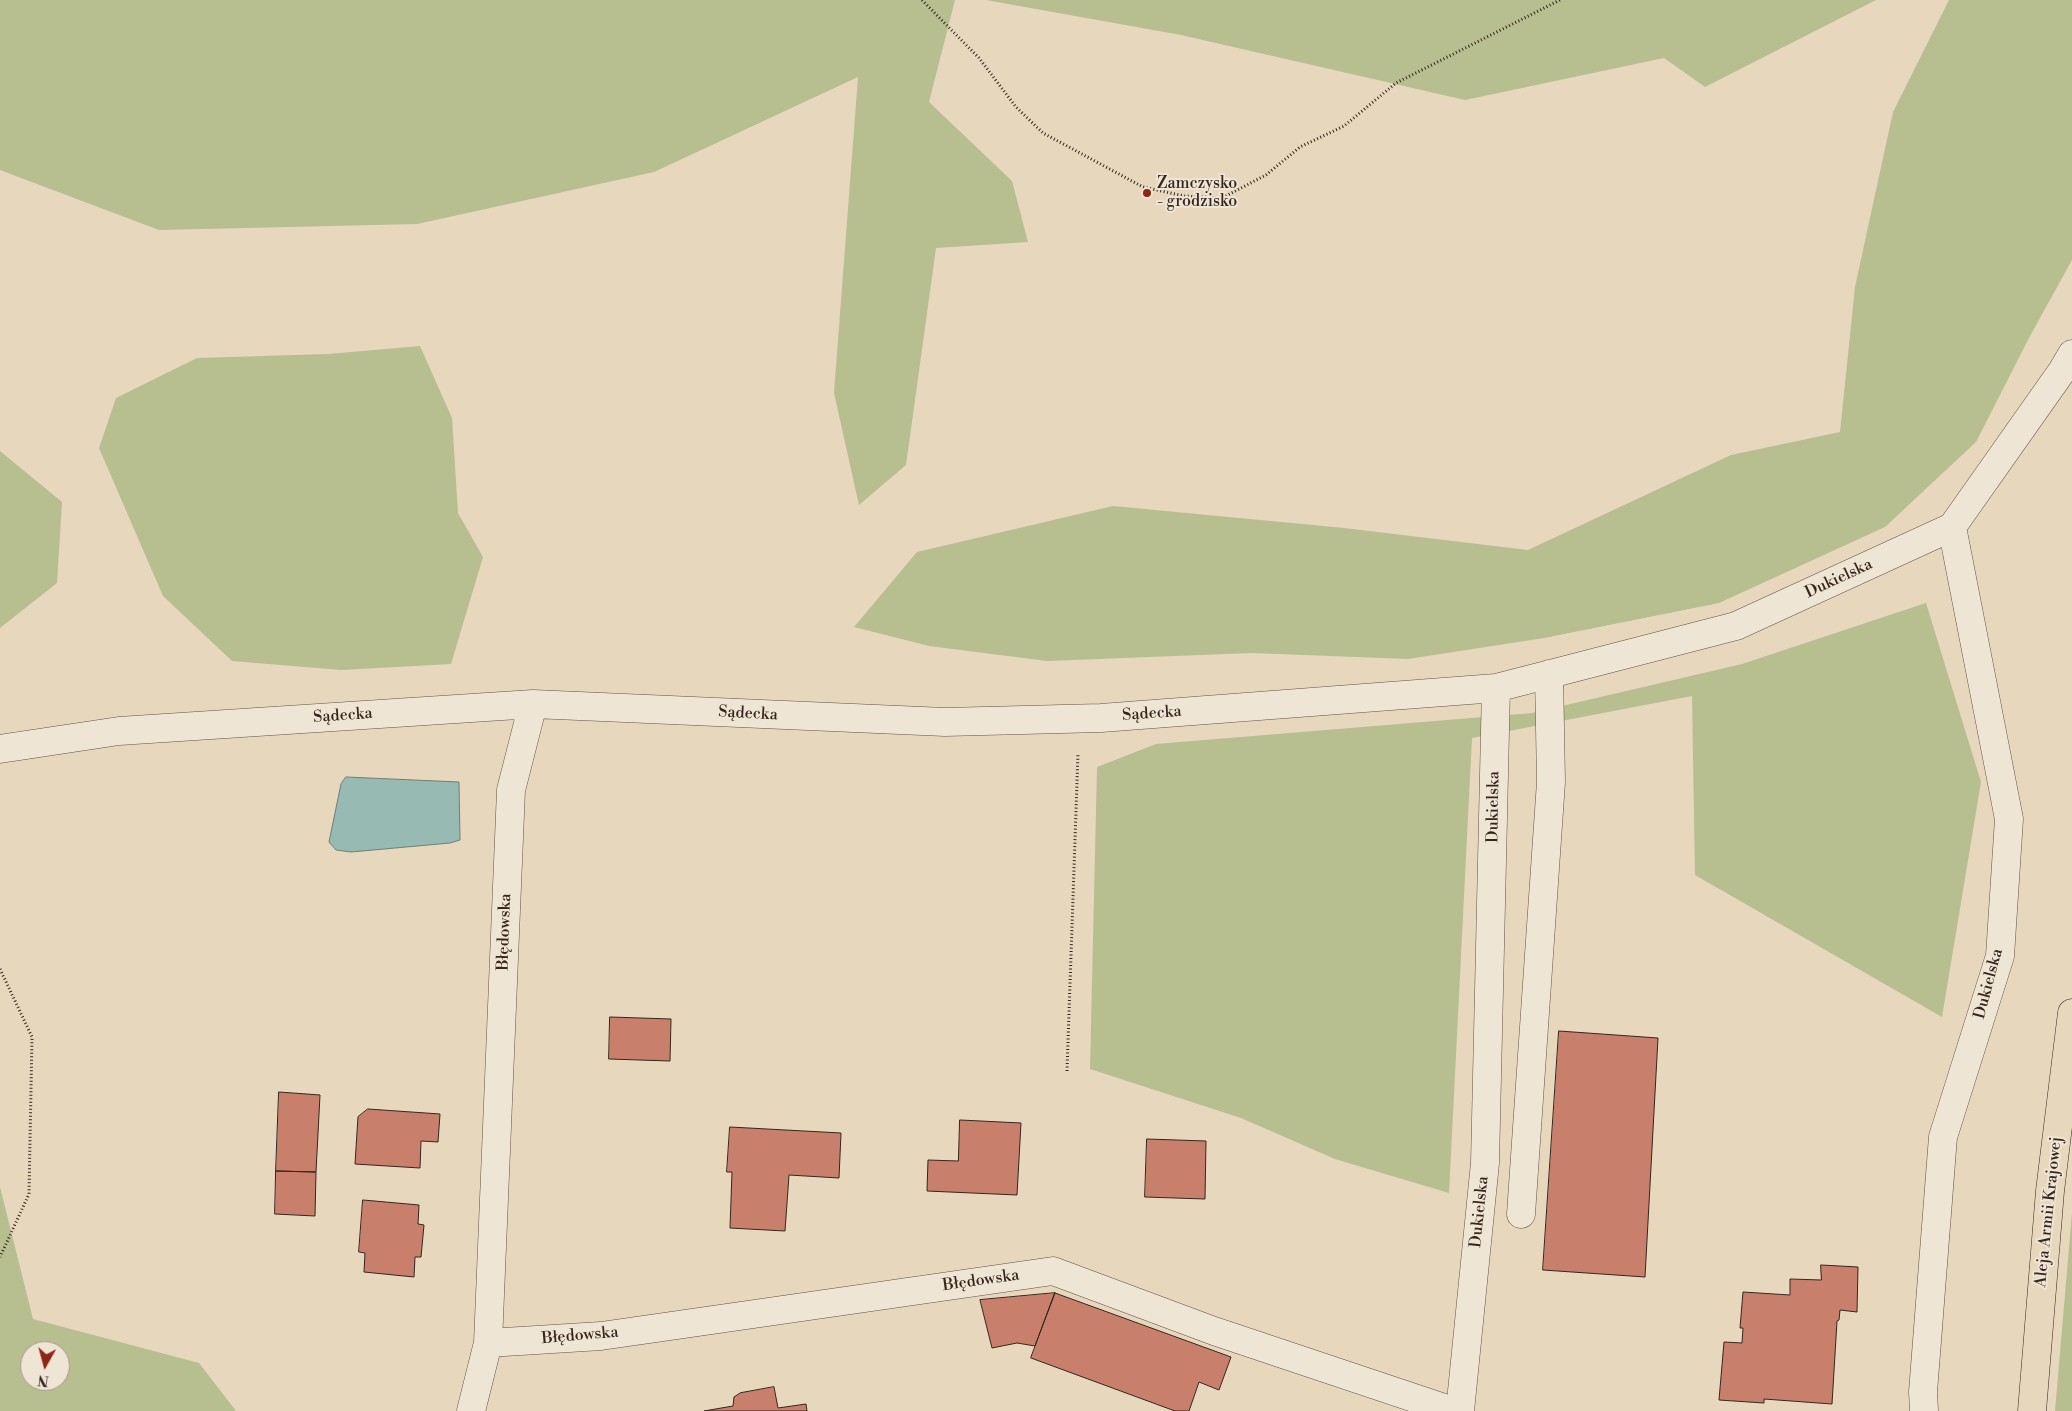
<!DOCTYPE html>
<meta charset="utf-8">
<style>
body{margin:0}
#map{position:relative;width:2072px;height:1411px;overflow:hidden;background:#e7d7bd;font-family:"Libre Bodoni",serif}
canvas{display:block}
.north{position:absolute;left:20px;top:1341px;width:50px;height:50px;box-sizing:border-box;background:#efe5d4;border:1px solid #a5988b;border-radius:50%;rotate:187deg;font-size:14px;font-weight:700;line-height:20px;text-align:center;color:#36251d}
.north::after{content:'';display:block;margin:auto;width:18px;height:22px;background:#8f2418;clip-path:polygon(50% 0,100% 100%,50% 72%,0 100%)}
</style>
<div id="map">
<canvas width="2072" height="1411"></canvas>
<div class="north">N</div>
</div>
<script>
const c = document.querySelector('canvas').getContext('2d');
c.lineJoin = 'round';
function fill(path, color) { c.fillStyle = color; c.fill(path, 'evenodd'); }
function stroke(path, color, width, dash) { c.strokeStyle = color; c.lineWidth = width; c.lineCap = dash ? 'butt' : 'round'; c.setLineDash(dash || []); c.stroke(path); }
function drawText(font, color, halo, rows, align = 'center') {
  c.font = font + ' "Libre Bodoni",serif'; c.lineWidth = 4; c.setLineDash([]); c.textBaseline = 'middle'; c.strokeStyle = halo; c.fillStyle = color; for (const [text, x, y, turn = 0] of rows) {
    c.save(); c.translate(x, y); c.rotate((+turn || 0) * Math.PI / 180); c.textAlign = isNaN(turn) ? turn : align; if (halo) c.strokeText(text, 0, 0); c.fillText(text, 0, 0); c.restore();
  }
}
fill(new Path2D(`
 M0,0H955L929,102L1012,181L1028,242L936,248L906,465L859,505L834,393L858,77L654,172L417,224L159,230L0,170Z
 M986,0H1876L1705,87L1664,58L1465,100L1181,35Z
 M1949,0H2072V260L2029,338L1976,442L1885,527L1719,603L1544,638L1408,659L1252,653L1047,661L929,646L854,627L917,552L1113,506L1344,528L1528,550L1731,455L1840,432L1855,287L1893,112Z
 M420,346L452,418L458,513L483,557L451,664L341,670L232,661L163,596L99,448L116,398L197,358L328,354Z
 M0,451L62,502L57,583L0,628Z
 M1926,603L1981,782L1942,1017L1695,875L1692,696L1472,738L1449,1193L1335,1159L1241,1118L1090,1069L1097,767L1156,744L1532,713L1742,664Z
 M0,1187L33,1319L199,1363L236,1411H0ZM30,1351H60V1381H30Z
 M2072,1213V1411H2055Z`), '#b7be90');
const water = new Path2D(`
 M346,777L459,782L460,840L450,843L351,852L336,850L329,842L341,784Z`);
fill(water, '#97bab2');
stroke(water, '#707e76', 1);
const building = new Path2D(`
 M610,1017L671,1019L670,1061L609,1059Z
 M1559,1031L1658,1038L1645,1277L1543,1270Z
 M279,1092L320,1095L316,1172L276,1171Z
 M368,1109L440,1114L438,1142L421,1141L420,1168L355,1164L358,1117Z
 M960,1120L1021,1123L1017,1195L927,1191L928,1160L958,1161Z
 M730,1127L841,1133L839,1178L789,1175L785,1231L730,1228L732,1172H727Z
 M1147,1139L1206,1141L1205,1199L1145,1197Z
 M276,1171L316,1172L315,1216L275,1214Z
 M363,1200L419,1205L418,1224L424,1225L421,1257H415L414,1277L364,1272L365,1253L359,1252Z
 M1821,1265L1858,1267L1857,1312L1840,1310L1839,1320L1837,1321L1832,1404L1764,1399V1403L1719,1400L1724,1342L1742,1343L1743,1328H1740L1743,1292L1790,1295V1279L1821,1280Z
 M1055,1293L1035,1346L1017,1343L992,1348L980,1300Z
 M1055,1293L1231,1357L1219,1390L1199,1382L1189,1411H1175L1031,1358Z
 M774,1387L778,1408L806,1404L807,1411H704L733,1406L734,1397L740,1393Z`);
fill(building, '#c8806d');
stroke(building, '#36251d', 1);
const minor = new Path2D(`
 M0,749L119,731L533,704L945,722L1101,718L1496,688
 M1521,1214L1551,782L1549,674
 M488,1343L601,1336L1053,1271L1214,1331L1453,1411
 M471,1411L488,1343L511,790L533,704
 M1460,1411L1485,1163L1496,688L1736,626L1952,527L2062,371L2072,354
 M1924,1411L1923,1392L1943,1137L2000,956L2009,819L1952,527`);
const major = new Path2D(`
 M2032,1411L2050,1191L2072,1013`);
stroke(minor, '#625245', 29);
stroke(major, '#36251d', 29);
stroke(new Path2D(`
 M922,0L979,58L1016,107L1043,133L1143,187L1184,196L1222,198L1266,175L1300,147L1344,126L1396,83L1560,0
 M0,969L32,1037L29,1194L0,1257
 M1067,1071L1078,753`), '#36251d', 3, [1, 2.5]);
stroke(minor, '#efe5d4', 28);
stroke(major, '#e7d7bd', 28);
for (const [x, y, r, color] of [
 [1147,193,5,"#8f2418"]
]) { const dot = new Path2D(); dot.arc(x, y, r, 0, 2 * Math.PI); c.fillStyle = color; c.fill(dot); stroke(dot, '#efe5d4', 2); }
drawText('16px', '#36251d', '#efe5d4', [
 ["Zamczysko",1157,184],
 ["- grodzisko",1157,202]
], 'left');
drawText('16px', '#36251d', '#efe5d4', [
 ["Dukielska",1839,579,-25],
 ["Sądecka",748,714,3],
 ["Sądecka",1152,714,-4],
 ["Sądecka",343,716,-4],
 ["Dukielska",1494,807,-89],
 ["Błędowska",505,932,-88],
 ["Dukielska",1989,984,-75],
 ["Dukielska",1480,1212,-84],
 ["Aleja Armii Krajowej",2049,1212,-84],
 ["Błędowska",981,1281,-8],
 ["Błędowska",580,1336,-5]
]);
</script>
